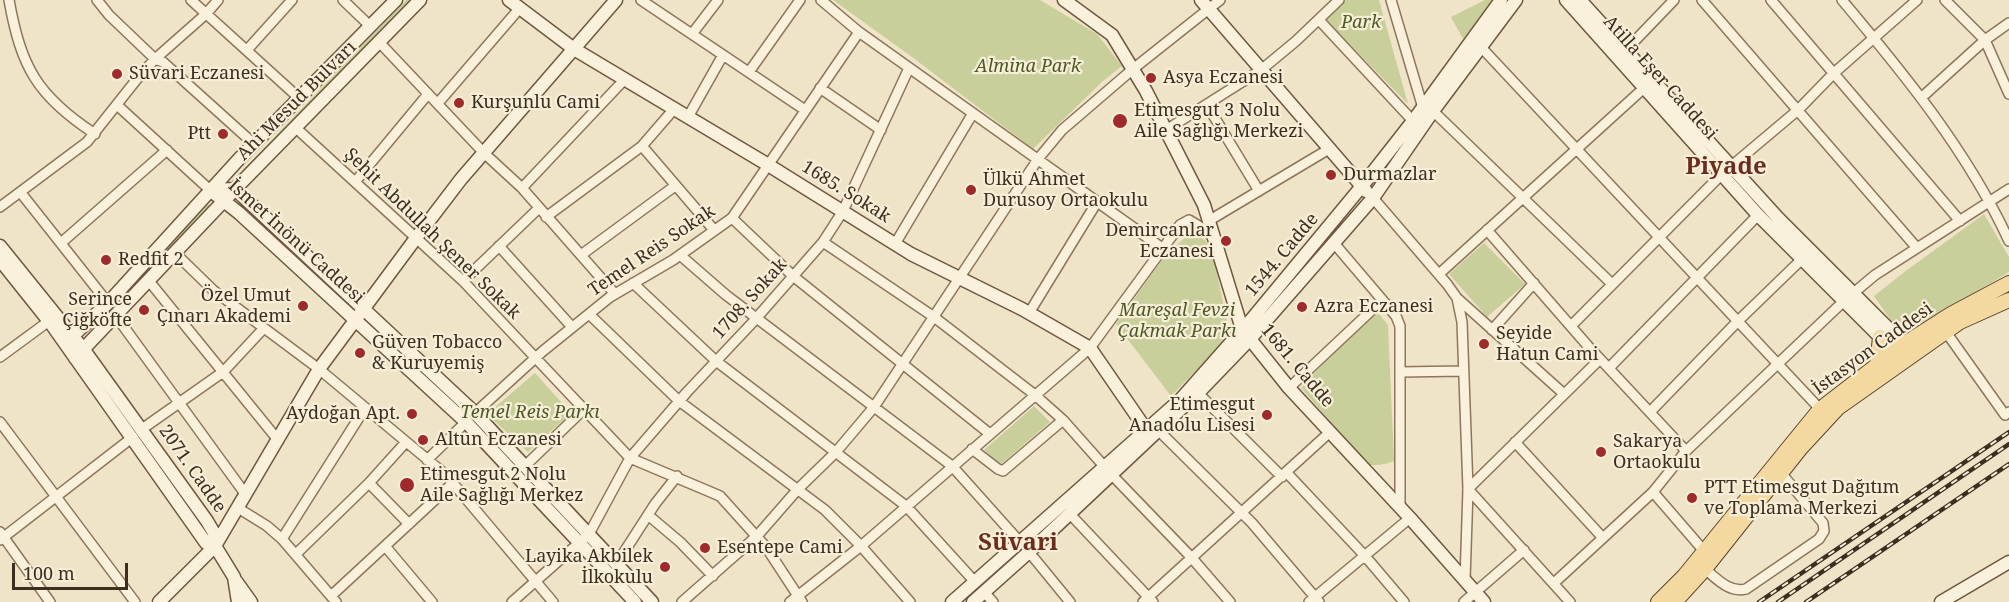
<!DOCTYPE html>
<meta charset="utf-8">
<style>
body{margin:0}
#map{position:relative;width:2009px;height:602px;overflow:hidden;background:#f0e4c8;font-family:"Noto Serif",serif}
canvas{display:block}
.scale{position:absolute;left:12px;top:563px;width:116px;height:27px;box-sizing:border-box;border:3px solid #3d2e20;border-top:0;padding-left:8px;font-size:18px;line-height:21px;white-space:nowrap;color:#3d2e20;-webkit-text-stroke:4px #f7eed8;paint-order:stroke}
</style>
<div id="map">
<canvas width="2009" height="602"></canvas>
<div class="scale">100 m</div>
</div>
<script>
const c = document.querySelector('canvas').getContext('2d');
c.lineJoin = 'round';
function fill(path, color) { c.fillStyle = color; c.fill(path, 'evenodd'); }
function stroke(path, color, width, dash) { c.strokeStyle = color; c.lineWidth = width; c.lineCap = dash ? 'butt' : 'round'; c.setLineDash(dash || []); c.stroke(path); }
function drawText(font, color, halo, rows, align = 'center') {
  c.font = font + ' "Noto Serif",serif'; c.lineWidth = 4.5; c.setLineDash([]); c.textBaseline = 'middle'; c.strokeStyle = halo; c.fillStyle = color; for (const [text, x, y, turn = 0] of rows) {
    c.save(); c.translate(x, y); c.rotate((+turn || 0) * Math.PI / 180); c.textAlign = isNaN(turn) ? turn : align; if (halo) c.strokeText(text, 0, 0); c.fillText(text, 0, 0); c.restore();
  }
}
fill(new Path2D(`
 M406,0H411L240,176L239,174Z
 M833,0H1040L1097,34L1122,66L1103,81L1033,149L912,57Z
 M1346,0H1379L1408,104L1326,20Z
 M1485,0H1493L1463,39L1451,17Z
 M208,204L210,206L85,340L132,284Z
 M1984,214L2009,257V272L1933,318L1905,329L1892,322L1874,296L1907,270Z
 M1195,235L1205,240L1213,254L1230,336L1171,396L1116,324L1165,256L1187,236Z
 M1484,243L1525,284L1487,317L1449,274Z
 M1379,314L1388,325L1394,461C1385,465 1378,465 1368,465L1301,388L1319,368L1373,316Z
 M535,373L571,413L528,452L487,414Z
 M1034,406L1050,422L1000,465L984,450Z`), '#c9cf9b');
const street = new Path2D(`
 M9,0C21,67 37,96 95,134
 M97,0L109,15L155,59L163,62L254,144
 M191,0L299,98
 M343,0L371,27
 M641,0L805,110
 M821,0L859,32L1162,248
 M1391,0L1423,108
 M1702,0L1917,248
 M1771,0L1960,221
 M1842,0C1905,75 1968,152 2009,241
 M1945,0L1985,40L2009,94
 M1319,20L1413,121
 M692,34L718,0
 M380,43L484,153L522,188L615,294
 M1480,46L1820,409
 M247,50L292,0
 M1625,51L1674,0
 M749,72L800,0
 M820,88L881,130
 M1921,98L1985,40L2009,23
 M438,103L519,9
 M117,105L210,190
 M1207,105L1259,191
 M1433,111L1612,284
 M688,117L723,55
 M296,128L463,281L630,458L720,496L766,547L802,602
 M1166,130L1261,70L1296,41L1339,0
 M642,146L714,230
 M355,182L428,94
 M522,188L625,79
 M21,193L108,303
 M1373,198L1447,284L1457,298L1462,322L1468,489L1465,580
 M0,207L87,142L137,79L155,59L206,14L218,0
 M546,217L642,146L674,109
 M732,218L793,276L990,434
 M1210,220L1329,149
 M1487,230L1588,346L1686,451
 M823,242L934,317L1035,395L1063,420L1103,465
 M1333,242L1396,316L1400,326V507
 M61,243L167,150
 M895,244L973,113
 M499,246L572,327
 M175,253L213,290L319,369L446,475L553,602
 M581,255L675,186
 M680,255L726,295L952,466L1019,541
 M1439,274L1644,88
 M149,281L278,440
 M463,281L539,208
 M633,283L716,361L906,506L975,582
 M1457,298L1564,394
 M1029,313L1097,202
 M589,314L679,401L825,510L861,546L910,602
 M116,316L246,495
 M1571,326L1722,174L1798,110L1834,73L1917,0
 M1492,330L1534,283
 M1946,332L2005,415L2009,412
 M0,357L49,321
 M1609,368L1758,215
 M1400,372L1463,371
 M1289,388L1373,309L1386,304
 M1198,393L1282,477
 M1650,412L1738,321L1801,260
 M475,413L543,351L610,297L673,260L732,218L859,32
 M0,422L135,602
 M142,429L223,372L264,328
 M1158,430L1252,523L1319,602
 M1515,442L1603,538
 M972,449L998,469L1003,471L1063,420
 M427,460L466,422
 M526,465L584,409
 M1287,473L1365,556L1404,602
 M1111,474L1191,557L1230,602
 M369,483L409,524
 M1653,492L1704,551
 M238,508L267,526L282,539L336,602
 M1069,513L1153,602
 M648,515L680,542L713,576
 M0,532L50,602
 M282,539L365,408
 M0,540L133,437
 M385,546L432,602
 M1029,552L1070,602
 M296,554L369,483L406,442
 M617,563L655,504L677,476
 M1705,569C1717,579 1729,593 1746,589L1819,539L1824,531L1823,523L1781,473
 M1554,583L1653,492L1686,451L1844,301L1875,275L2009,189
 M984,592L993,602
 M331,596L453,483
 M512,602L589,534L630,458L687,392L753,322L823,242L843,211L909,68
 M682,602L757,536L798,489L836,452L874,407L1038,159L1062,130L1133,69L1220,0
 M790,602L861,546L1090,348L1180,225L1189,220L1209,232L1213,239
 M1143,602L1330,432
 M1309,602L1410,518
 M1464,602L1524,550
 M1570,602L1468,489L1600,359`);
const secondary = new Path2D(`
 M509,0L574,49L765,163L911,254L1022,309L1090,348L1145,428
 M1064,0L1112,35L1146,91L1204,205L1242,329L1289,388L1410,518L1484,602
 M1201,0L1366,191
 M1566,0L1758,215L1901,358
 M1580,0L1778,218L1911,351
 M210,190L235,189L475,413L652,602
 M210,190L239,213L466,422L635,602
 M0,246L84,350L207,521L214,533L215,546
 M0,260L52,325L206,543L215,546
 M65,343L108,303L239,159L396,0
 M75,358L235,189L420,0
 M215,546L234,577L238,602
 M236,581L251,602
 M159,602L215,546L319,369L416,238L461,179L616,0
 M952,602L1181,399L1251,320L1362,186L1413,121L1501,0
 M973,602L1029,552L1198,393L1250,339L1373,198L1433,111L1516,0
 M1941,602L2009,562`);
const primary = new Path2D(`
 M1877,365L1880,337
 M1658,602L1684,576L1820,409L1904,344L1951,314L2009,283
 M1675,602L1705,569L1801,448L1838,408L1960,322L2009,300`);
stroke(street, '#8d765c', 12);
stroke(secondary, '#6f573f', 15);
stroke(primary, '#5b4430', 16);
stroke(street, '#faf1dc', 9);
stroke(secondary, '#faf1dc', 12);
stroke(primary, '#f3d9a0', 14);
const rail = new Path2D(`
 M1759,602L2009,432
 M1778,602L2009,444
 M1806,602L2009,464`);
stroke(rail, '#3d2e20', 4.5);
stroke(rail, '#f7eed8', 2, [7]);
for (const [x, y, r, color] of [
 [117,74,6,"#9e2a2b"],
 [1151,78,6,"#9e2a2b"],
 [459,103,6,"#9e2a2b"],
 [1120,121,8,"#9e2a2b"],
 [223,134,6,"#9e2a2b"],
 [1331,175,6,"#9e2a2b"],
 [971,190,6,"#9e2a2b"],
 [1226,241,6,"#9e2a2b"],
 [106,260,6,"#9e2a2b"],
 [303,306,6,"#9e2a2b"],
 [1302,307,6,"#9e2a2b"],
 [144,310,6,"#9e2a2b"],
 [1484,344,6,"#9e2a2b"],
 [360,353,6,"#9e2a2b"],
 [412,414,6,"#9e2a2b"],
 [1267,415,6,"#9e2a2b"],
 [423,440,6,"#9e2a2b"],
 [1601,452,6,"#9e2a2b"],
 [407,485,8,"#9e2a2b"],
 [1692,498,6,"#9e2a2b"],
 [705,548,6,"#9e2a2b"],
 [665,567,6,"#9e2a2b"]
]) { const dot = new Path2D(); dot.arc(x, y, r, 0, 2 * Math.PI); c.fillStyle = color; c.fill(dot); stroke(dot, '#f7eed8', 2); }
drawText('italic 18px', '#4d5a26', '#f7eed8', [
 ["Park",1361,23],
 ["Almina Park",1028,67],
 ["Mareşal Fevzi",1177,311],
 ["Çakmak Parkı",1177,332],
 ["Temel Reis Parkı",530,413]
]);
drawText('18px', '#3d2e20', '#f7eed8', [
 ["Süvari Eczanesi",129,74],
 ["Asya Eczanesi",1163,78],
 ["Kurşunlu Cami",471,103],
 ["Etimesgut 3 Nolu",1134,111],
 ["Aile Sağlığı Merkezi",1134,132],
 ["Ptt",211,134,"right"],
 ["Durmazlar",1343,175],
 ["Ülkü Ahmet",983,180],
 ["Durusoy Ortaokulu",983,201],
 ["Demircanlar",1214,231,"right"],
 ["Eczanesi",1214,252,"right"],
 ["Redfit 2",118,260],
 ["Özel Umut",291,296,"right"],
 ["Çınarı Akademi",291,317,"right"],
 ["Serince",132,300,"right"],
 ["Çiğköfte",132,321,"right"],
 ["Azra Eczanesi",1314,307],
 ["Seyide",1496,334],
 ["Hatun Cami",1496,355],
 ["Güven Tobacco",372,343],
 ["& Kuruyemiş",372,364],
 ["Etimesgut",1255,405,"right"],
 ["Anadolu Lisesi",1255,426,"right"],
 ["Aydoğan Apt.",400,414,"right"],
 ["Altun Eczanesi",435,440],
 ["Sakarya",1613,442],
 ["Ortaokulu",1613,463],
 ["Etimesgut 2 Nolu",420,475],
 ["Aile Sağlığı Merkez",420,496],
 ["PTT Etimesgut Dağıtım",1704,488],
 ["ve Toplama Merkezi",1704,509],
 ["Esentepe Cami",717,548],
 ["Layika Akbilek",653,557,"right"],
 ["İlkokulu",653,578,"right"]
], 'left');
drawText('18px', '#3d2e20', '#f7eed8', [
 ["Atilla Eşer Caddesi",1660,78,48],
 ["Ahi Mesud Bulvarı",297,101,-45],
 ["1685. Sokak",846,192,32],
 ["Şehit Abdullah Şener Sokak",432,234,44],
 ["İsmet İnönü Caddesi",296,242,42],
 ["Temel Reis Sokak",652,251,-34],
 ["1544. Cadde",1282,255,-50],
 ["1708. Sokak",750,299,-48],
 ["İstasyon Caddesi",1873,349,-36],
 ["1681. Cadde",1297,366,50],
 ["2071. Cadde",192,469,55]
]);
drawText('bold 24px', '#6b2e1e', '#f7eed8', [
 ["Piyade",1726,167],
 ["Süvari",1018,543]
]);
</script>
